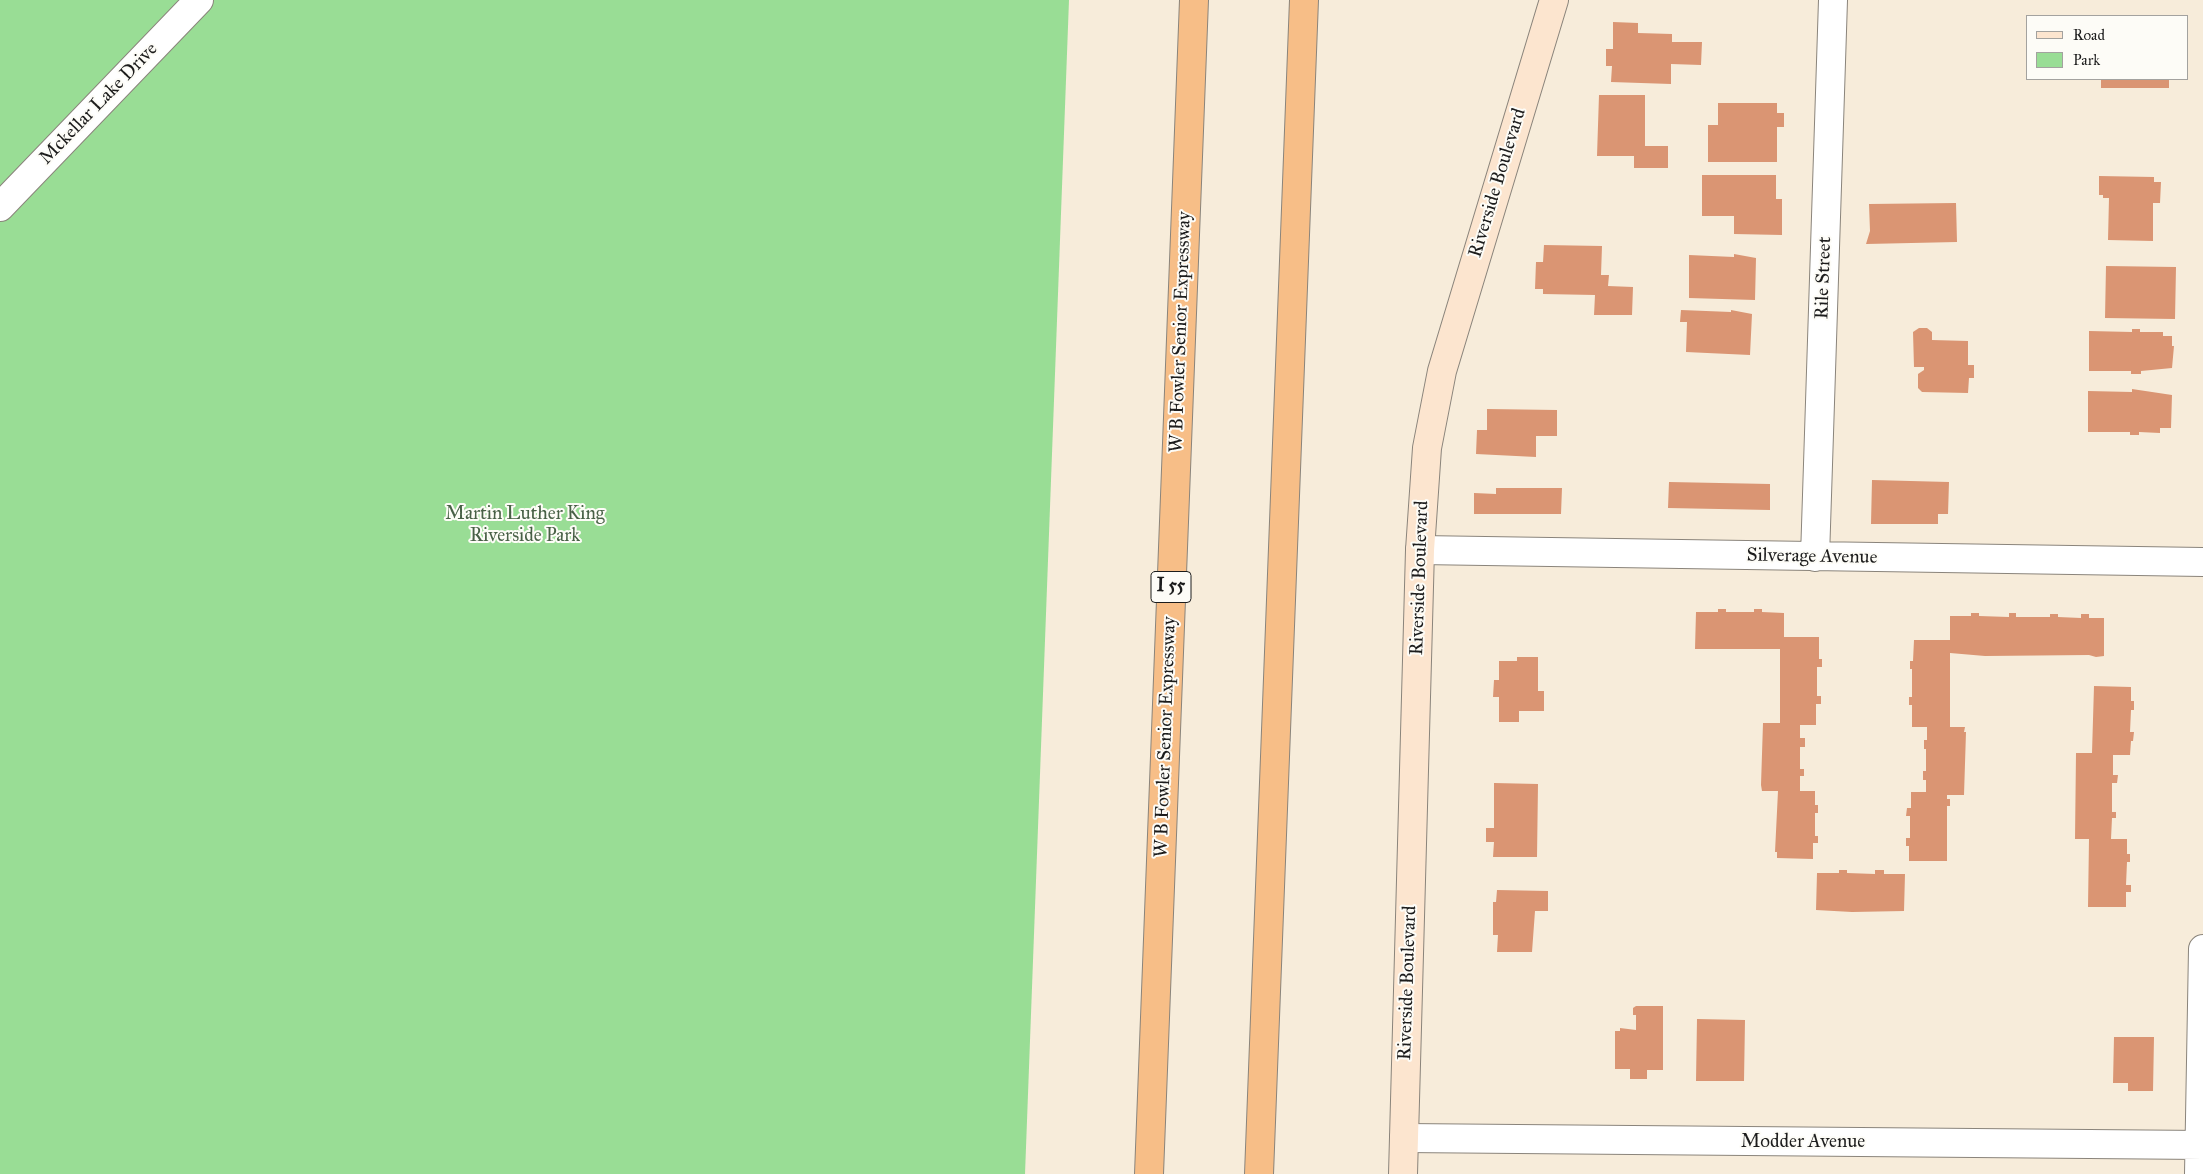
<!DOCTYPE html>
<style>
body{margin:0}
#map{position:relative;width:2203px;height:1174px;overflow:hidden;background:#f7ecda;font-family:"IM FELL Great Primer",serif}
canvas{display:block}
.legend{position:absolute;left:2026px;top:15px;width:162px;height:65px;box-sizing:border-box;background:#fdfcf7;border:1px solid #a3a29f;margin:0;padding:6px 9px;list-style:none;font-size:15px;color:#1c1c1c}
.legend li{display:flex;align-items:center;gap:10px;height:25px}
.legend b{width:25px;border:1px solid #a3a29f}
</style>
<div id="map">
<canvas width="2203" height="1174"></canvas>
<ul class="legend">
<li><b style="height:6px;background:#fce5cf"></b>Road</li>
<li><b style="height:14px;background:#99dd95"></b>Park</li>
</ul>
</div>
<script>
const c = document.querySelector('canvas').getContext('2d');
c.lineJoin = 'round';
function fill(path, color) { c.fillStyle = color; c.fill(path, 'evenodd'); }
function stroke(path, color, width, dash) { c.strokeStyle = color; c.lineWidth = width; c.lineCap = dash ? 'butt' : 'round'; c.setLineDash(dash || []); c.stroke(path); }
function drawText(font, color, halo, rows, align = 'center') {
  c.font = font + ' "IM FELL Great Primer",serif'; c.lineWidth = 4; c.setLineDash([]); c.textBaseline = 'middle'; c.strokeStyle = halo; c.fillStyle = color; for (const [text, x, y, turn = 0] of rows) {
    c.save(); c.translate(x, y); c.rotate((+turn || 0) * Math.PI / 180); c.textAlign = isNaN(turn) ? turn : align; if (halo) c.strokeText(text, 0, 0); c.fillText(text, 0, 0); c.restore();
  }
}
fill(new Path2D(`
 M0,0H1069L1025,1174H0Z`), '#99dd95');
fill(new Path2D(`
 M1613,22L1638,23V33L1672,34V42H1702L1701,65L1671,64V84L1611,82L1612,66H1606V49H1613Z
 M2101,79H2169V88H2101Z
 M1599,95H1645V146H1668V168H1634V156H1597Z
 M1718,103H1777V113H1784V127H1777V162H1708V125H1718Z
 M1702,175H1776V199H1782V235L1734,234V216H1702Z
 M2099,176L2154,177V182H2161L2160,203H2153V241L2108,240L2109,198H2103V195H2099Z
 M1956,203L1957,242L1866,244L1870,231L1869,204Z
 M1544,245L1602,246L1601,275H1609L1608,286L1633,287L1632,315H1594L1595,295L1543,294V289H1535L1536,262H1543Z
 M1734,254L1756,258L1755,300L1689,298V255L1734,257Z
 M2106,266L2176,267L2175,319L2105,318Z
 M1681,310L1731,312V310L1752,314L1750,355L1686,352L1687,322H1680Z
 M1919,328H1927L1932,332V340L1968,341V365H1974V378H1969L1968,393L1922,392L1918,388V374L1924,370V367H1914L1913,332Z
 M2132,329H2140V332H2163V336H2172V346H2174L2172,368L2141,371V374H2131V371H2089V331L2132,332Z
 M2132,389L2172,395L2171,428H2160V433L2139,432V435H2130V432H2088V391L2132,392Z
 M1487,409L1557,410V436H1536V457L1476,454L1477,430H1487Z
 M1872,480L1949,482L1948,514H1938V524H1871Z
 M1669,482L1770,484V510L1668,508Z
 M1496,488H1562L1561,514H1474V493L1496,494Z
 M1718,609H1726V612H1754V609H1762V612L1784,613V637H1819V659H1822V667H1817V696H1821V704H1816V725H1800V738H1805V747H1800V769H1804V776H1800V791H1815V805H1818V813H1815V836H1818V843H1813V859L1777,858V852H1775L1778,791H1762L1761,785L1763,723H1780V649H1695L1696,612H1718Z
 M1971,613H1979V616L2009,617V613H2016V617H2050V614H2058V617L2081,618V614H2089V618H2104V656L2096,657L2089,655L1985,656L1950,653V727H1965L1964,732H1966L1964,795H1947V799H1950V806H1947V861H1909V846H1906V838H1910V816H1906L1907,808H1911V792H1926V780H1923V771H1926V749H1924V740H1927V727H1912V705H1909V697H1912V669H1910V661H1913L1914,640H1950V616H1971Z
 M1517,657H1538V691H1544V711H1519V722H1499V697H1493L1494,680H1499V661H1517Z
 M2094,686L2131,687V701H2134V710H2131L2130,732H2134L2133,741H2131L2130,755H2113V775H2118L2117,783H2112V812H2116V818H2112L2111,839H2127V854H2130V862H2127L2126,885H2131V892H2126V907H2088L2089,839H2075L2076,753H2092Z
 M1494,783L1538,784L1537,857H1493L1494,842H1486V828H1494Z
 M1839,870H1847V873L1875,874V870H1884V874H1905L1904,911L1852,912L1816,910L1817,873H1839Z
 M1497,890L1548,891V911H1535L1532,952H1497L1498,935H1493V902H1496Z
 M1636,1006H1663V1070H1647V1079H1630V1069H1615V1031H1620V1028L1636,1030V1015H1633V1008Z
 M1697,1019L1745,1020L1744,1081H1696Z
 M2114,1037H2154L2153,1091H2128V1083H2113Z`), '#da9573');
const street = new Path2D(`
 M0,207L199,0
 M1420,550L2203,562
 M1815,557L1833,0
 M1404,1138L2203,1145
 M2199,1174L2203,949`);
const secondary = new Path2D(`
 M1403,1174L1420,550L1427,448L1442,371L1554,0`);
const highway = new Path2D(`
 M1149,1174L1194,0
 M1259,1174L1304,0`);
stroke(street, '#8a847b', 30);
stroke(secondary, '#8a847b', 30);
stroke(highway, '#8a847b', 30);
stroke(street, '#fff', 28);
stroke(secondary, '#fce5cf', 28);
stroke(highway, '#f7be87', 28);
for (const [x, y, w] of [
 [1171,587,40]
]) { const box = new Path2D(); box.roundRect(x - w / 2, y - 15.5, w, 31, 4); c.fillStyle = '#fdfcf7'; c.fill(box); stroke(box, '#1c1c1c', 1); }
drawText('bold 18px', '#1c1c1c', null, [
 ["I 55",1171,587]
]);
drawText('19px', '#1c1c1c', '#fdfcf7', [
 ["Mckellar Lake Drive",99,104,-46],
 ["Riverside Boulevard",1498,183,-73],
 ["Rile Street",1824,278,-88],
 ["W B Fowler Senior Expressway",1181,332,-88],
 ["Silverage Avenue",1812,557,1],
 ["Riverside Boulevard",1420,578,-88],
 ["W B Fowler Senior Expressway",1166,737,-88],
 ["Riverside Boulevard",1408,983,-88],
 ["Modder Avenue",1803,1142]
]);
drawText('19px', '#486046', '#fdfcf7', [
 ["Martin Luther King",525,514],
 ["Riverside Park",525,536]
]);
</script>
